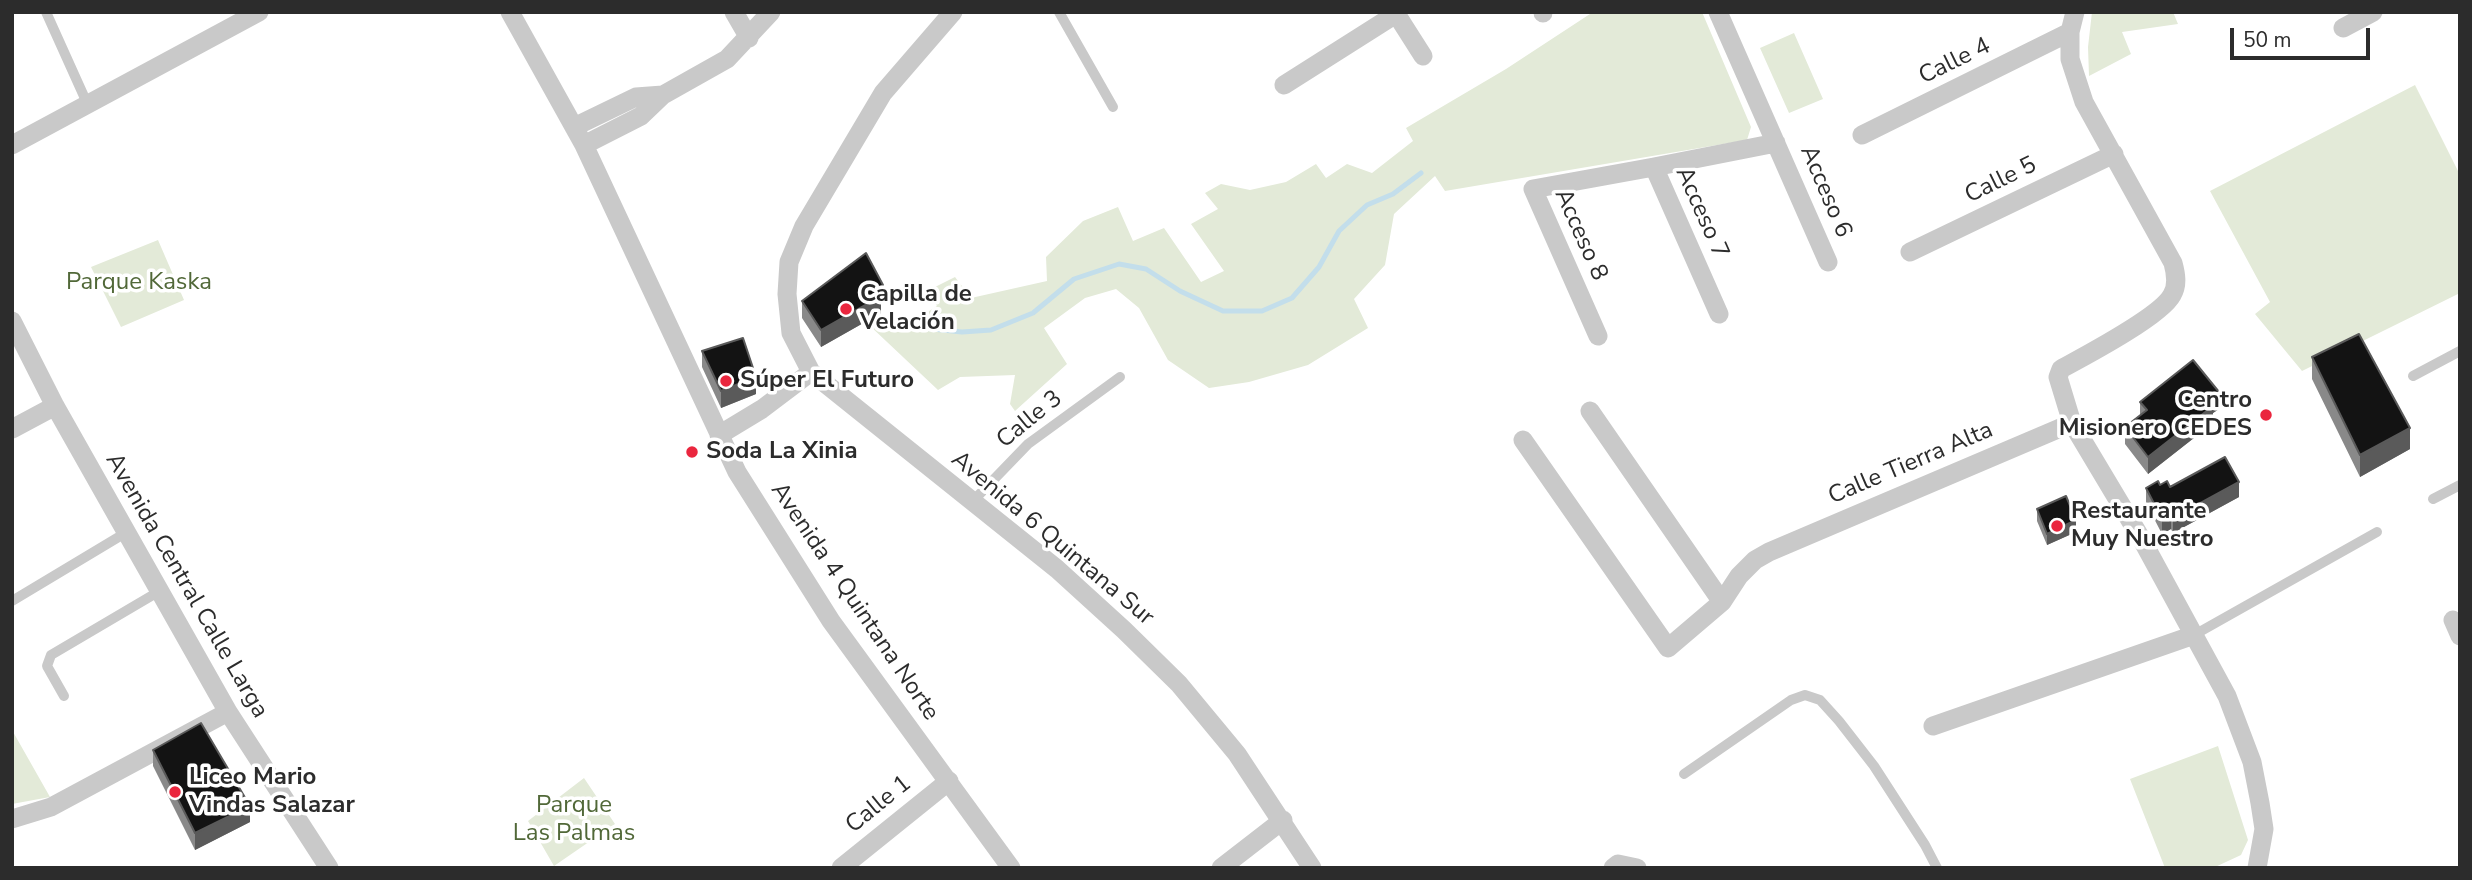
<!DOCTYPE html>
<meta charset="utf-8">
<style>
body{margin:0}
#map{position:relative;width:2472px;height:880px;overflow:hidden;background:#fff;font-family:"Nunito Sans",sans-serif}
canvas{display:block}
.frame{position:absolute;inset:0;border:14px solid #2c2c2c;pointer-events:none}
.scale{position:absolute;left:2230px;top:28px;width:140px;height:32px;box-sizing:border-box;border:4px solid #2c2c2c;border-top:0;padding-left:9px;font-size:21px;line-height:24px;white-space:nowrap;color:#2c2c2c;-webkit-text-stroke:5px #fff;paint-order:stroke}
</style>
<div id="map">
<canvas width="2472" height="880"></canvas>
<div class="frame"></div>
<div class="scale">50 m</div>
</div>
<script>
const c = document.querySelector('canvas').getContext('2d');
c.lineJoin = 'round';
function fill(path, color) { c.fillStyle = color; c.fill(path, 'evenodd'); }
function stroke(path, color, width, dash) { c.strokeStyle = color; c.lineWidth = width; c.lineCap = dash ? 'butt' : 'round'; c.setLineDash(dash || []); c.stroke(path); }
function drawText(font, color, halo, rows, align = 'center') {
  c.font = font + ' "Nunito Sans",sans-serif'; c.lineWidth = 7; c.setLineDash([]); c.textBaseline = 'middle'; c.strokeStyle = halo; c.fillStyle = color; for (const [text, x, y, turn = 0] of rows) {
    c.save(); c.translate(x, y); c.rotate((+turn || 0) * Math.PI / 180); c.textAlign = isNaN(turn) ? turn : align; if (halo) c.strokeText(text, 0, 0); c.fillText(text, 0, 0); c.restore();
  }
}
fill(new Path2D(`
 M1593,12H1702L1751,127L1747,140L1445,191L1435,176L1394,214L1385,265L1354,299L1368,328L1308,365L1249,382L1209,388L1168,360L1139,308L1116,289L1085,298L1044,328L1067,364L1015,411L1010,404L1015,375L960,377L938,390L869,325L886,317H920L937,306L927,291L955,277L971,298L1047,281L1046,257L1083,221L1118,207L1133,241L1164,228L1201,282L1224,271L1191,224L1218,209L1205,193L1221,184L1250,190L1286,182L1316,164L1326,178L1347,164L1372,173L1413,141L1406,128L1506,69Z
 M2092,12H2173L2178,24L2122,32L2131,54L2089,76L2088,47Z
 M1794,33L1823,99L1789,113L1760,48Z
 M2415,85L2460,175V293L2302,371L2255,314L2270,302L2210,191Z
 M158,240L184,300L121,327L91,267Z
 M12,730L50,797L12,804Z
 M2218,746L2248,840L2241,855L2213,868H2165L2130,779Z
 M584,778L615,824L554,866L528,821Z`), '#e3ead8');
stroke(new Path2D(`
 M923,328L962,332L991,330L1033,313L1074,279L1119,264L1146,269L1180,291L1223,311H1262L1292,298L1319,267L1339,231L1367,205L1393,194L1421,173`), '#c3deeb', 5);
stroke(new Path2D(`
 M46,12L87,103
 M1059,12L1113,107
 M2413,376L2460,351
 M2433,499L2460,485
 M972,502L1028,444L1120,377
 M12,601L127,532
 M2194,635L2377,532
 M64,696L47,666L51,655L158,592
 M1684,774L1791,700L1805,695L1820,700L1839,721L1874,766L1925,845L1937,868`), '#c9c9c9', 10);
stroke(new Path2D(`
 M510,12L584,145L737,472L831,621L1011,868
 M734,12L749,38
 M953,12L883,93L804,226L789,262L787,294L791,333L811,372L1057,569L1124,630L1179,684L1237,754L1312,868
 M1395,12L1423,56
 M1543,12V13
 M1718,12L1828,262
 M2075,12L2070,32V59L2084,102L2173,263C2176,274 2178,285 2172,295C2161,316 2085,356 2061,369L2058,377L2072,423L2142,540L2227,696L2252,762L2260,803L2264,829L2257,868
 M2343,28L2373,12
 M1284,85L1396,14
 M574,127L636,97L663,95
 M1862,135L2070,32
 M12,145L259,12
 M584,145L641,116L663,95L727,59L771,12
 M1910,252L2114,154
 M1719,314L1654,167L1776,143
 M12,321L55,406L228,712L329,868
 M1598,336L1533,189L1654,167
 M1590,411L1722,602
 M12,429L55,406
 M719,435L762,409L811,372
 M1523,440L1668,648L1722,602L1739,576L1755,560L1769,552L2072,423
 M2453,620L2460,636
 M1933,726L2194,635
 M12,819L51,807L228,712
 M841,868L949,781
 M1221,868L1283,820
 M1613,868L1618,864L1637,868`), '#c9c9c9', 19);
fill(new Path2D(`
 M802,301H883L881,303V313L821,347L802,318Z
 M702,351L756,394L721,408L702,367Z
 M2312,357L2410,449L2360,477L2312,379Z
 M2140,402L2219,409L2213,413V423L2148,474L2125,444V427L2140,415Z
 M2160,485L2170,487L2239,497L2173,533L2171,529L2162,534L2146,503V488Z
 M2037,509L2076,532L2047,545L2037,521Z
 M153,750L250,822L195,850L153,766Z`), '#898989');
fill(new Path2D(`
 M883,285V301L881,303V313L821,347V330Z
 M756,377V394L721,408V391Z
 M2219,392V409L2213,413V423L2148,474V457L2208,400Z
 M2410,428V449L2360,477V455Z
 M2239,482V497L2173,533V518Z
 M2171,514V529L2162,534V519Z
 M2076,520V532L2047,545V534Z
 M250,806V822L195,850V833Z`), '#5a5a5a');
const building = new Path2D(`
 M866,253L883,285L877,289L881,296L821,330L802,301Z
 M2359,334L2410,428L2360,455L2312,357Z
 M743,338L756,377L721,391L702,351Z
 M2193,360L2219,392L2208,400L2213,406L2148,457L2125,427L2147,410L2140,402Z
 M2225,457L2239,482L2173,518L2171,514L2162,519L2146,488L2158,481L2160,485L2167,481L2170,487Z
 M2066,496L2076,520L2047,534L2037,509Z
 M201,723L250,806L195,833L153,750Z`);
fill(building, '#131313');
stroke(building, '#5a5a5a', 2);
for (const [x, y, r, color] of [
 [846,309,7,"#ea263e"],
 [726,381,7,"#ea263e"],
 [2266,415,7,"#ea263e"],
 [692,452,7,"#ea263e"],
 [2057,526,7,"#ea263e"],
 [175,792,7,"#ea263e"]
]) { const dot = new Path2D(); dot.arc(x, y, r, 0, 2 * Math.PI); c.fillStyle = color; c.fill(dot); stroke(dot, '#fff', 2.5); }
drawText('24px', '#2c2c2c', '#fff', [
 ["Calle 4",1955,62,-26],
 ["Calle 5",2001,181,-26],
 ["Acceso 6",1825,192,67],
 ["Acceso 7",1701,213,66],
 ["Acceso 8",1580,235,66],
 ["Calle 3",1030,420,-39],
 ["Calle Tierra Alta",1911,464,-23],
 ["Avenida 6 Quintana Sur",1052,539,40],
 ["Avenida Central Calle Larga",186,586,60],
 ["Avenida 4 Quintana Norte",854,602,56],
 ["Calle 1",879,805,-39]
]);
drawText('24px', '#516838', '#fff', [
 ["Parque Kaska",139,283],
 ["Parque",574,806],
 ["Las Palmas",574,834]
]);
drawText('bold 24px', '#2c2c2c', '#fff', [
 ["Capilla de",860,295],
 ["Velación",860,323],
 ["Súper El Futuro",740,381],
 ["Centro",2252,401,"right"],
 ["Misionero CEDES",2252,429,"right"],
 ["Soda La Xinia",706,452],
 ["Restaurante",2071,512],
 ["Muy Nuestro",2071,540],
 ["Liceo Mario",189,778],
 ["Vindas Salazar",189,806]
], 'left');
</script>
